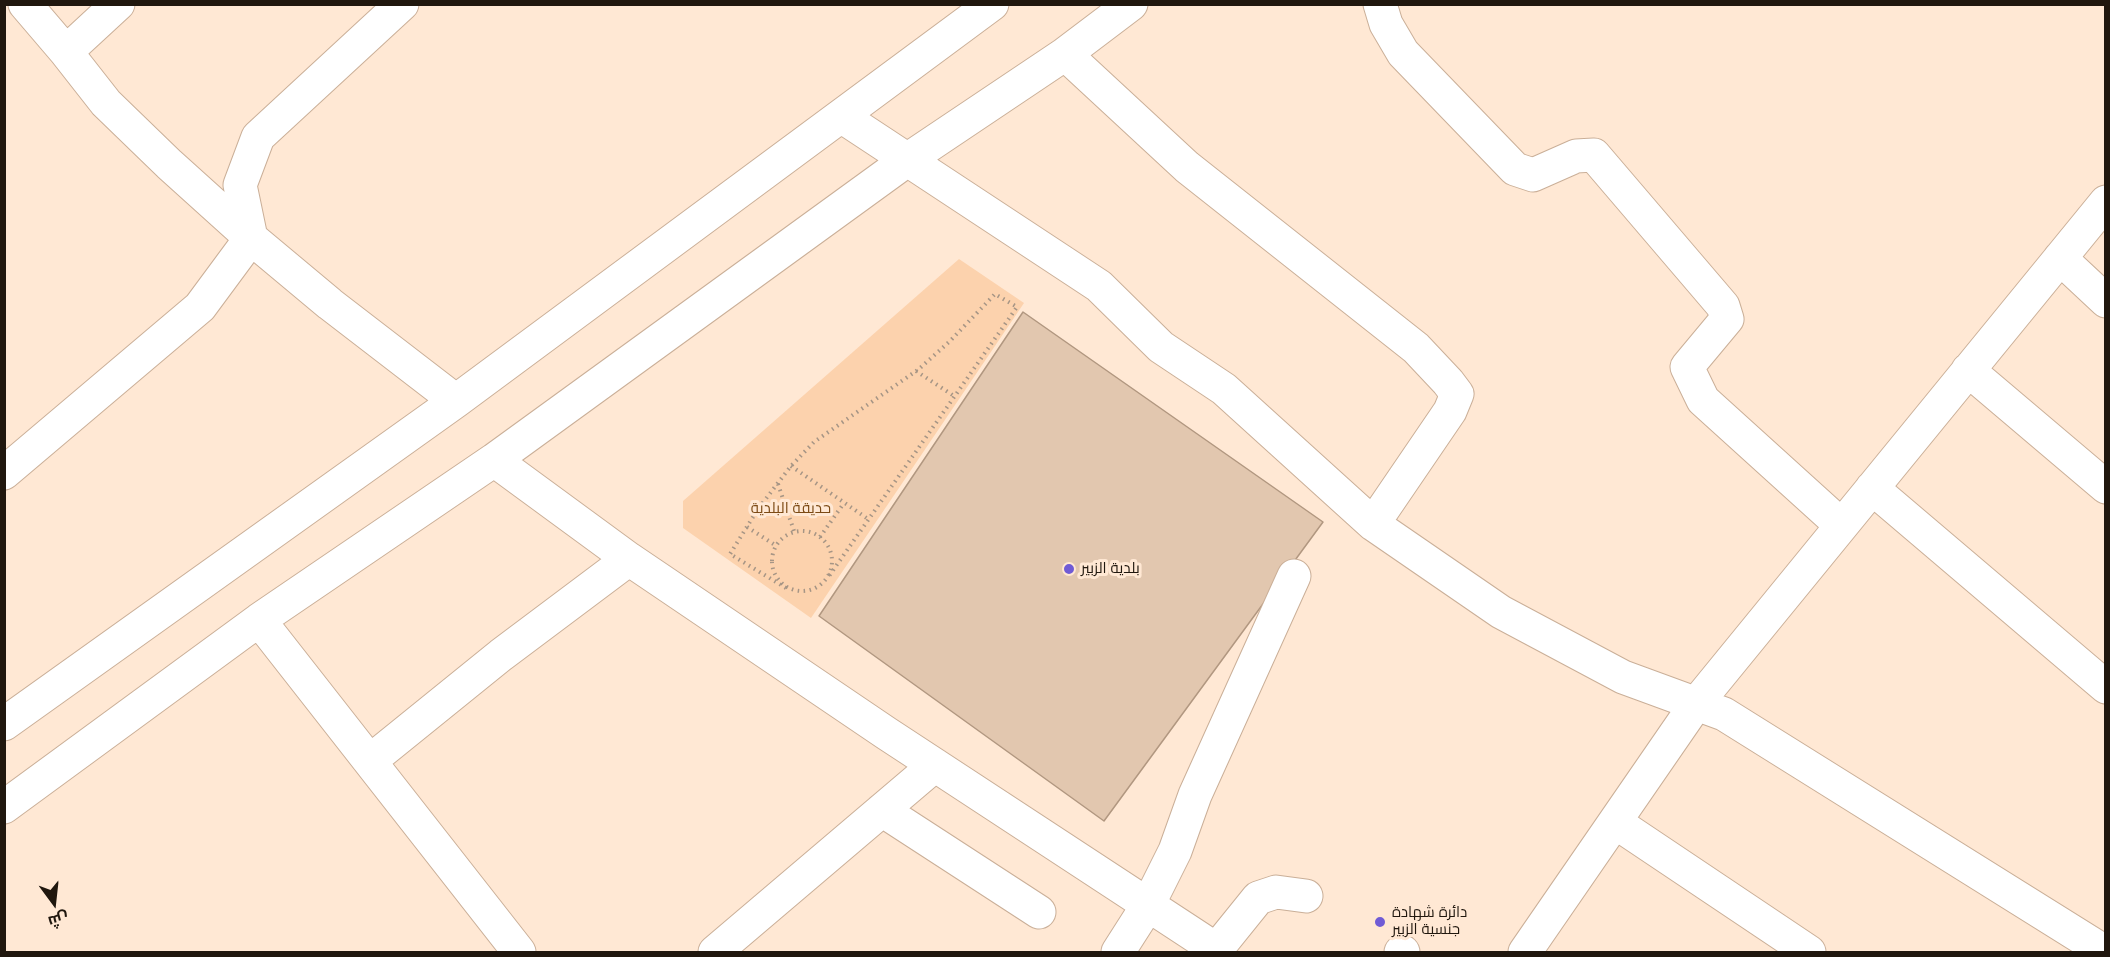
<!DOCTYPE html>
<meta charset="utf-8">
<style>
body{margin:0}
#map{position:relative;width:2110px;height:957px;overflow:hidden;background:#ffe8d4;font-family:"Open Sans",Cairo,sans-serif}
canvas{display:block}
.frame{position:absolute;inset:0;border:6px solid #20170e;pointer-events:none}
.north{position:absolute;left:24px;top:873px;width:60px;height:60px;-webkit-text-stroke:4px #ffe8d4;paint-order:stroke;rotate:165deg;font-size:16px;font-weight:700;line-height:24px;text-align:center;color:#20170e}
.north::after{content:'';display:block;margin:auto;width:21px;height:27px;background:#20170e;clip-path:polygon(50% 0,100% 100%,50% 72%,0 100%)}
</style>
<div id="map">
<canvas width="2110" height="957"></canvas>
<div class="frame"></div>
<div class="north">ش</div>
</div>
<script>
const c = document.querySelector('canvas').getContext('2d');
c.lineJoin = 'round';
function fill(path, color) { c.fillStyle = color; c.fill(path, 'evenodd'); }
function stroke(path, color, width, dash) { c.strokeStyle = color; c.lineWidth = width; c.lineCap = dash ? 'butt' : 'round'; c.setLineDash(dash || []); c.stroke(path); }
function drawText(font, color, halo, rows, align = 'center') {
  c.font = font + ' "Open Sans",Cairo,sans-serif'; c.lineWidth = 6; c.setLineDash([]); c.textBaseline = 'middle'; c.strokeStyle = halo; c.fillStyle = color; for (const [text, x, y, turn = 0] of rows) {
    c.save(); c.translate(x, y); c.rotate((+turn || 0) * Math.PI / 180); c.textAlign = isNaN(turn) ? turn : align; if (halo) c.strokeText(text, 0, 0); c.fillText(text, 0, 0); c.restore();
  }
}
fill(new Path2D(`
 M959,259L1024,303L811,618L683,528V501Z`), '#fcd2ad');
const building = new Path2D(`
 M1023,312L1323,522L1104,821L819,616Z`);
fill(building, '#e2c7af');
stroke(building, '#b19780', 1.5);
const minor = new Path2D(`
 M25,4L66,52L106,103L169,164L251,238L330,304L456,401
 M1380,4L1386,24L1403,53L1515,169L1533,175L1576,156L1594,155L1723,306L1727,319L1687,367L1703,400L1841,525
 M66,52L118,4
 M1065,54L1187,167L1416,348L1448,382L1457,394L1450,411L1373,524
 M841,116L1099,286L1161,347L1224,389L1373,524L1501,612L1623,677L1724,714L2105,952
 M2060,258L2106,301
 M1968,370L2106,487
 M494,460L629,559L886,733L1220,952
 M4,473L200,307L251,238L240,185L258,137L402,4
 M1872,488L2106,687
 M259,620L519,952
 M4,724L456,401L992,4
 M370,761L501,655L629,559
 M4,807L259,620L494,460L907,160L1065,54L1131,4
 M882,810L1039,912
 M1615,822L1809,952
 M1216,950L1258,898L1276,892L1306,896
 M715,952L935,765
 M1118,952L1148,905L1175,851L1195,795L1294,576
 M1401,952H1403
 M1525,952L1696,704L2106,202`);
stroke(minor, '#caaf98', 35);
stroke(new Path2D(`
 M916,371L954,396
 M791,466L868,519
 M778,484L794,531
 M747,527L775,545
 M772 561a30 30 0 1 1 60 0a30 30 0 1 1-60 0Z
 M820,537L844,503
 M786,588L730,554L758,509L791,466L814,442L919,369L950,341L995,294L1017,307L829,576`), '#a69585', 4, [1.5, 4.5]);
stroke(minor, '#fff', 33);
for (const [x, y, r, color] of [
 [1069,569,6,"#705bd5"],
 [1380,922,6,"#705bd5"]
]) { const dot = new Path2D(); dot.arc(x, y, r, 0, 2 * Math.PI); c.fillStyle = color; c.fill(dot); stroke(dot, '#ffe8d4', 2); }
drawText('15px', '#7c4a14', '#ffe8d4', [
 ["حديقة البلدية",791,509]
]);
drawText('15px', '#20170e', '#ffe8d4', [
 ["بلدية الزبير",1081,569],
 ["دائرة شهادة",1392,913],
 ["جنسية الزبير",1392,930]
], 'left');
</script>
